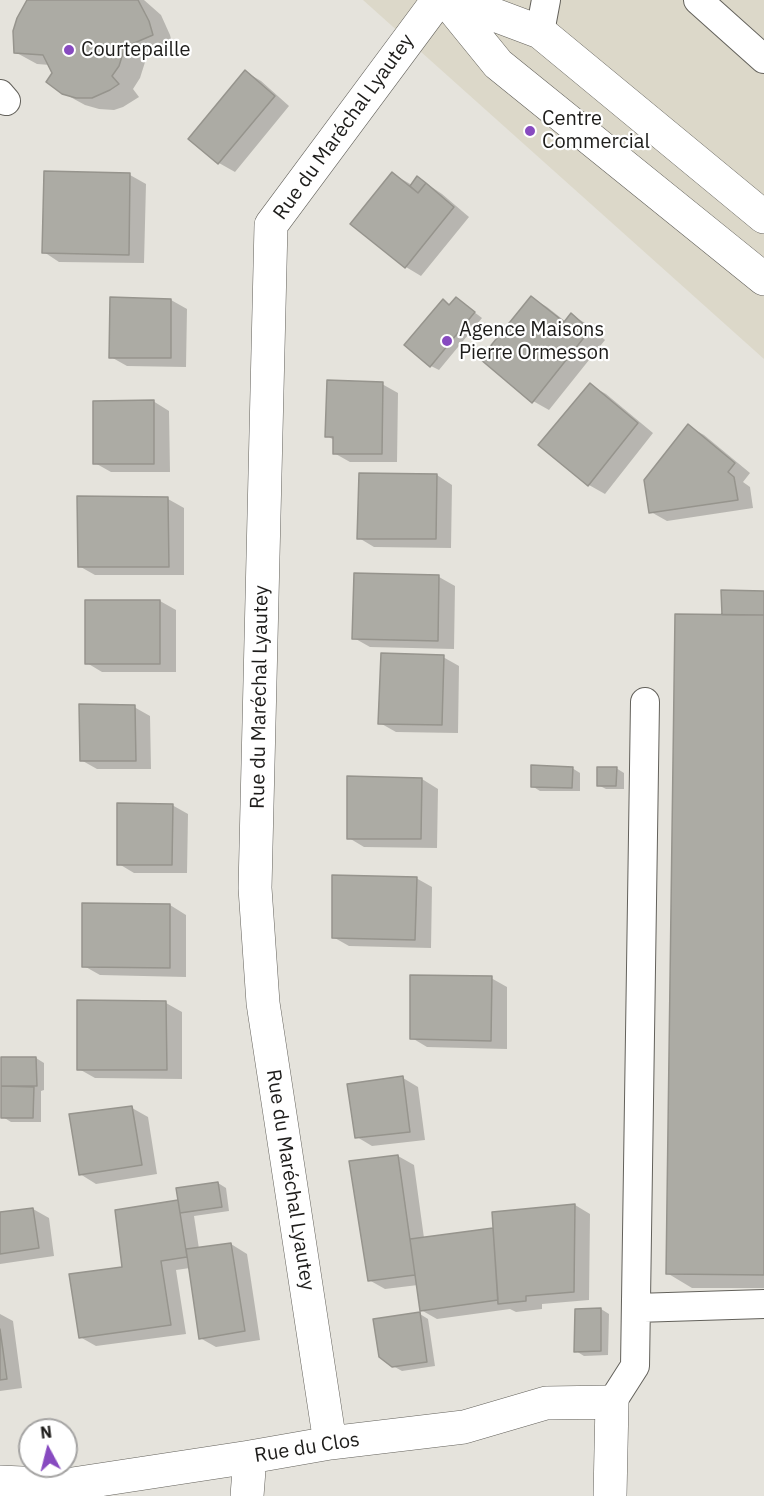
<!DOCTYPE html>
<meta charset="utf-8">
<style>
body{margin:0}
#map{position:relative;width:764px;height:1496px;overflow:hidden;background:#e5e3dc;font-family:"IBM Plex Sans",sans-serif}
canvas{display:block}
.north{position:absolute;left:18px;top:1418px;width:60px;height:60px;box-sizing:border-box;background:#fff;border:2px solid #a5a4a3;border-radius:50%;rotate:353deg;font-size:16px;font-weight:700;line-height:24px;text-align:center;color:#1d1c1a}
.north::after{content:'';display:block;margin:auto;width:21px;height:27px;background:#874ac0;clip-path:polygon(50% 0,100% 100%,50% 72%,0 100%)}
</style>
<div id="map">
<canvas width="764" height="1496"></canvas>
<div class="north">N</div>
</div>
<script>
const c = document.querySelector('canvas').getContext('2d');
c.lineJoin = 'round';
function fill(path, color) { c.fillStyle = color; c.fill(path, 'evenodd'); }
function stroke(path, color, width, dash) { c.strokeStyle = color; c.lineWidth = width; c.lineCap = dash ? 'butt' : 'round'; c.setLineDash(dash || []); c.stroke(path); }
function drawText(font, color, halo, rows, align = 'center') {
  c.font = font + ' "IBM Plex Sans",sans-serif'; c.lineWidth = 4.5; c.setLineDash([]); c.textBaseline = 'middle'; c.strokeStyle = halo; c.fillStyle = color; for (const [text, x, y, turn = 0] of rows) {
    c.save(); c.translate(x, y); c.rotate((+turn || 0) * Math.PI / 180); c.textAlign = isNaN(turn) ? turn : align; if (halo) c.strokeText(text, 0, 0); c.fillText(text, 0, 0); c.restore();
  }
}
fill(new Path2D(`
 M363,0H764V359Z`), '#dcd8c9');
fill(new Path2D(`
 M30,0H144L161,15L170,35L173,47L146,59L140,78L133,89L139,97L123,107L114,110L99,109L85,105L63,93L50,65L37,64L15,52Z
 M246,72L261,81L289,106L235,172L219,163Z
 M393,174L412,185L418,178L442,194L469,217L421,276L406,267L352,223Z
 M130,175L146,184L144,263L59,262L44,252Z
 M532,298L547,307L566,322L571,315L587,324L605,340L549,410L533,401Z
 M457,299L482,318L439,370L431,366L444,301L451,305Z
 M171,300L187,309L186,367L127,366L111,357Z
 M382,384L398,393L397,462H350L334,453V440L327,436Z
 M590,385L606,394L653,433L605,494L589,485L540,445Z
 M153,401L169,411L170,472H111L95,463Z
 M688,426L704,435L750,473L743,482L750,487L753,508L667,521L651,512Z
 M437,475L452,485L451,548L374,547L359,538Z
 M168,499L184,508V575H95L79,566Z
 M439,577L455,586L454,649L370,647L354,638Z
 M764,592V1288H692L667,1273Z
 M160,601L176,610V672H102L87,663Z
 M443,657L459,666L458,733L396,732L380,723Z
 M134,707L150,716L151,769H97L81,760Z
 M572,768L580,773V791H540L532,786Z
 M616,768L624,773V789H606L598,785Z
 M422,779L438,789L437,848L364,847L349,838Z
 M172,805L188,814L187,873H134L119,864Z
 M416,878L432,887L431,948L349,946L333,937Z
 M84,904L170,905L186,915V977L100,975L84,966Z
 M491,978L507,987V1049L427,1047L412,1038Z
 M166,1003L182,1012V1079L95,1078L79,1069Z
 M3,1058H36L44,1063V1090L41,1091V1122H11L3,1117Z
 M403,1078L418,1087L425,1140L372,1146L357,1137Z
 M132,1108L148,1117L157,1174L96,1184L80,1174Z
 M398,1156L414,1165L424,1238L495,1229L575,1205L590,1214L589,1300L542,1304V1309L516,1312L510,1309L437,1319L421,1310L418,1285L385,1289L369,1280Z
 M218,1183L226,1188L229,1211L194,1216L199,1249L231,1244L247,1254L260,1340L216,1347L200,1338L190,1268L176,1270L186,1334L96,1346L80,1337L124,1268L180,1202Z
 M33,1209L49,1218L54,1256L0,1264V1214Z
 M601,1309L609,1314L608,1355L584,1356L576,1351Z
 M0,1314L13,1321L22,1388L0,1391Z
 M420,1314L428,1319L435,1366L402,1371L393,1366Z`), '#0003');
const building = new Path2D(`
 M27,0H138L149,21L153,35L125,47L119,66L112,76L119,84L110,90L92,98H76L62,94L46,82L52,73L43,55L14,53L13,31L17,18Z
 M245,70L275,96L218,164L188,139Z
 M44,171L130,173L129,255L42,253Z
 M392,172L418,193L426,183L454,207L405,268L350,224Z
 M417,176L426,183L418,193L410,186Z
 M531,296L564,322L571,313L590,330L532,403L480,359Z
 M110,297L171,299V358H109Z
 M456,297L475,312L430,367L404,345L443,299L449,305Z
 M327,380L383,382L382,454H333V437H325Z
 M590,383L638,423L588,486L538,445Z
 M154,400V464H93V401Z
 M688,424L735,463L728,472L734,477L738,500L649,513L644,480Z
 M359,473L437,474L436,539H357Z
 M77,496L168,497L169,567H78Z
 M354,573L439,575L438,641L352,639Z
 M721,590L764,591V615H722Z
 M85,600H160V664H85Z
 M675,614L764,615V1275L666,1274Z
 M381,653L444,655L442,725L378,724Z
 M79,704L135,705L136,761H80Z
 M531,765L573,767L572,788L531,787Z
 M597,767H617L616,786H597Z
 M347,776L422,778L421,839H347Z
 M117,803L173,804L172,865H117Z
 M332,875L417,877L415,940L332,938Z
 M82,903L170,904V968L82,967Z
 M410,975L492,976L491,1041L410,1039Z
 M77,1000L166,1001L167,1070H77Z
 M1,1057H36L37,1086H1Z
 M403,1076L410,1132L355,1138L347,1084Z
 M1,1086L34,1087L33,1118H1Z
 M132,1106L142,1165L79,1175L69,1114Z
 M398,1155L415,1275L368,1281L349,1161Z
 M218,1182L222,1207L180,1213L176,1188Z
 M178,1200L187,1257L161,1261L171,1325L79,1338L69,1274L122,1267L115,1210Z
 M575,1204L574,1292L526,1296V1301L498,1304L492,1212Z
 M33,1208L39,1248L0,1254V1212Z
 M493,1228L498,1300L420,1311L410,1239Z
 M231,1243L245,1331L199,1339L186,1249Z
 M601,1308V1351L574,1352L575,1309Z
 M420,1312L427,1362L392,1367L379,1357L373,1319Z
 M0,1329L7,1379L0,1380Z`);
fill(building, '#acaba4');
stroke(building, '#96948d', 1.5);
const lane = new Path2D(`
 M698,0L764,59
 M540,32L546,0
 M0,94L6,101
 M636,1308L764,1304
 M612,1402L635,1366L645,702`);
const street = new Path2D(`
 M330,1443L263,1003L255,888L271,225L438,0
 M0,1482L66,1485L250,1457L330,1443L464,1427L546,1403L612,1402L610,1496
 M247,1496L250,1457`);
const primary = new Path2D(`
 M446,0L498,64L764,279
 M455,0L540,32L764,217`);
stroke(lane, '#63615b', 30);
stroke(street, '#63615b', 34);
stroke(primary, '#63615b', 34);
stroke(lane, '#fff', 28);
stroke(street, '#fff', 33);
stroke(primary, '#fff', 33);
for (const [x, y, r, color] of [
 [69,50,6,"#874ac0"],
 [530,131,6,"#874ac0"],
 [447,341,6,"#874ac0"]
]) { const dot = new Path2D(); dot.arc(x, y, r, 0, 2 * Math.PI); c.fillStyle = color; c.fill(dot); stroke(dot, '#fff', 2); }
drawText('20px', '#1d1c1a', '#fff', [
 ["Courtepaille",81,50],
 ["Centre",542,119],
 ["Commercial",542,142],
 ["Agence Maisons",459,330],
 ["Pierre Ormesson",459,353]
], 'left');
drawText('20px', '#1d1c1a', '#fff', [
 ["Rue du Maréchal Lyautey",344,127,-54],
 ["Rue du Maréchal Lyautey",260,697,-89],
 ["Rue du Maréchal Lyautey",290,1180,81],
 ["Rue du Clos",307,1448,-9]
]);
</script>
